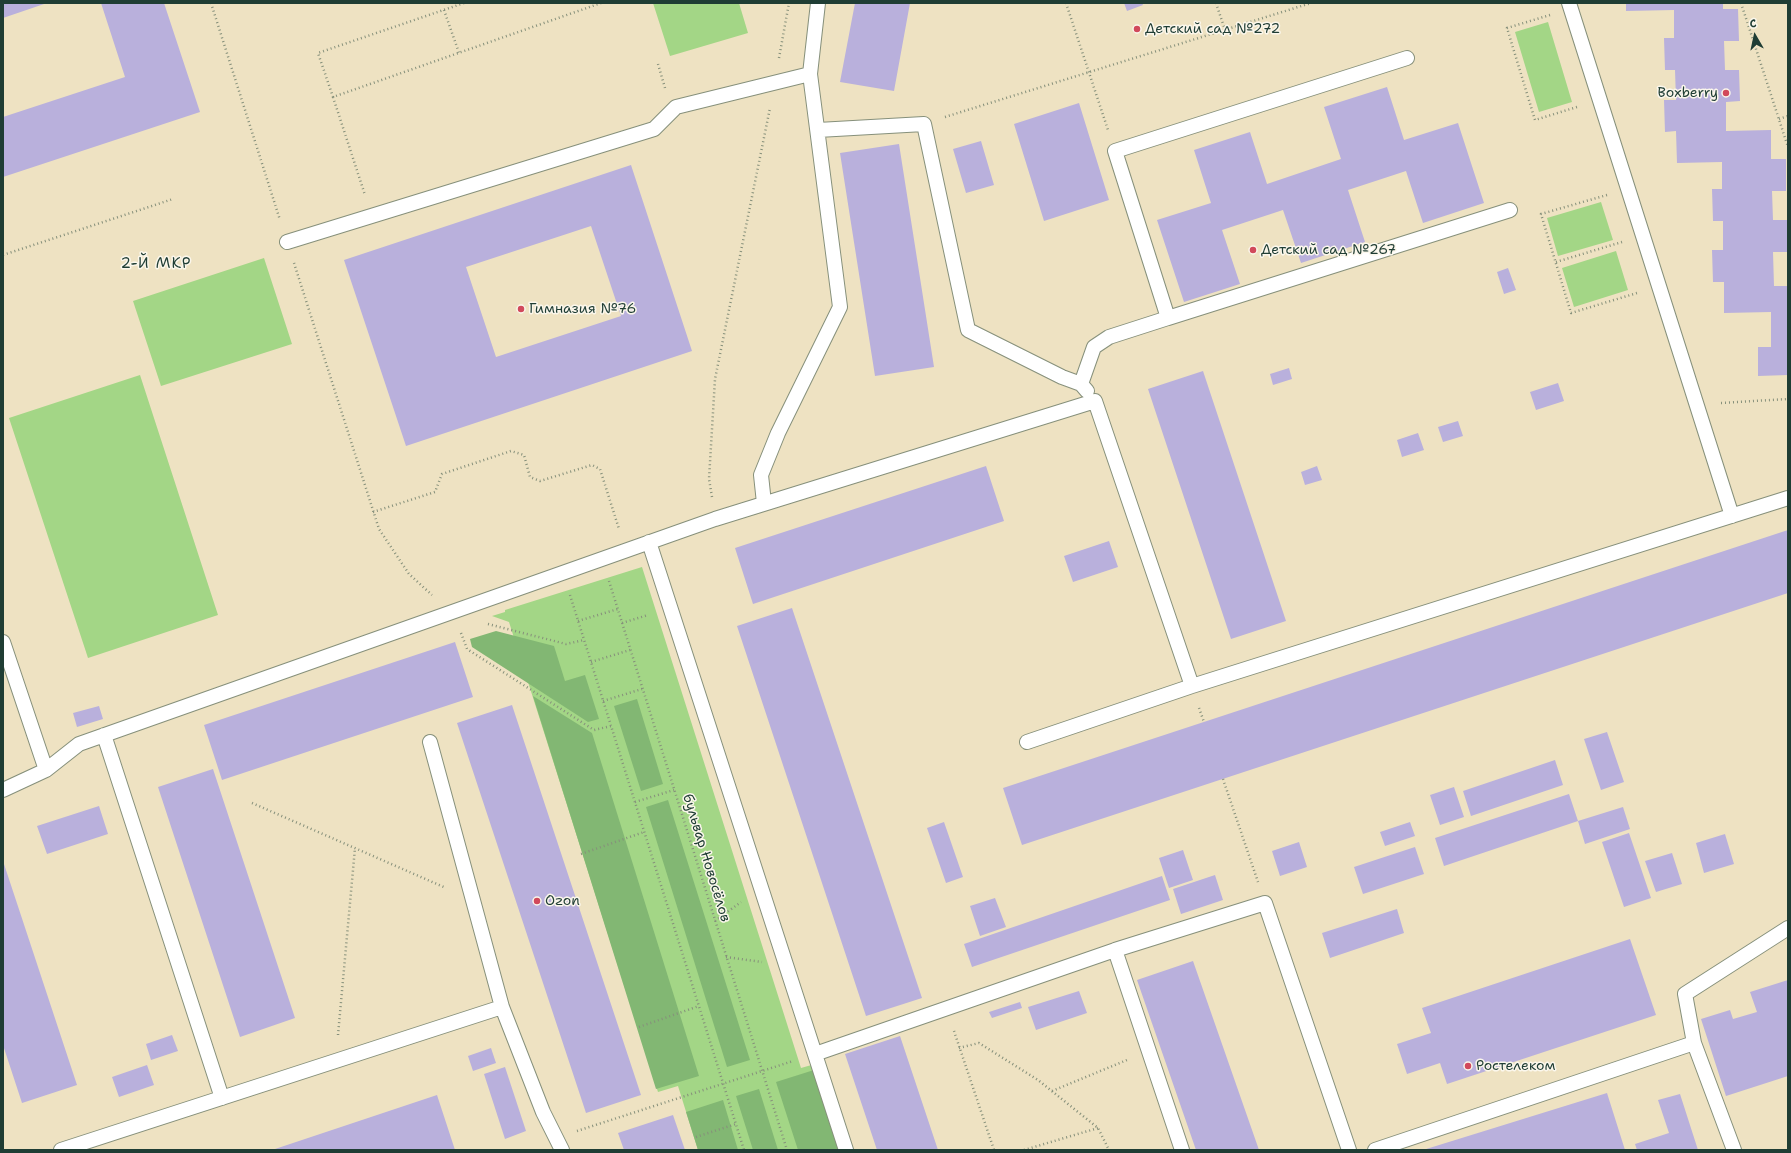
<!DOCTYPE html>
<meta charset="utf-8">
<style>
body{margin:0}
#map{position:relative;width:1791px;height:1153px;overflow:hidden;background:#eee2c2;font-family:"Shantell Sans",sans-serif}
canvas{display:block}
.frame{position:absolute;inset:0;border:4px solid #1f3d34;pointer-events:none}
.north{position:absolute;left:1735px;top:16px;width:40px;height:40px;-webkit-text-stroke:3px #fbf7ec;paint-order:stroke;rotate:351deg;font-size:11px;font-weight:700;line-height:16px;text-align:center;color:#1f3d34}
.north::after{content:'';display:block;margin:auto;width:14px;height:18px;background:#1f3d34;clip-path:polygon(50% 0,100% 100%,50% 72%,0 100%)}
</style>
<div id="map">
<canvas width="1791" height="1153"></canvas>
<div class="frame"></div>
<div class="north">С</div>
</div>
<script>
const c = document.querySelector('canvas').getContext('2d');
c.lineJoin = 'round';
function fill(path, color) { c.fillStyle = color; c.fill(path, 'evenodd'); }
function stroke(path, color, width, dash) { c.strokeStyle = color; c.lineWidth = width; c.lineCap = dash ? 'butt' : 'round'; c.setLineDash(dash || []); c.stroke(path); }
function drawText(font, color, halo, rows, align = 'center') {
  c.font = font + ' "Shantell Sans",sans-serif'; c.lineWidth = 3; c.setLineDash([]); c.textBaseline = 'middle'; c.strokeStyle = halo; c.fillStyle = color; for (const [text, x, y, turn = 0] of rows) {
    c.save(); c.translate(x, y); c.rotate((+turn || 0) * Math.PI / 180); c.textAlign = isNaN(turn) ? turn : align; if (halo) c.strokeText(text, 0, 0); c.fillText(text, 0, 0); c.restore();
  }
}
fill(new Path2D(`
 M653,3H739L748,33L670,56Z
 M1548,22L1572,102L1539,112L1515,32Z
 M1601,202L1613,240L1558,256L1547,218Z
 M1616,251L1628,290L1574,307L1562,268Z
 M264,258L292,344L161,386L133,301Z
 M140,375L218,615L88,658L9,418Z
 M642,567L801,1068L815,1064L842,1150H698L678,1086L658,1092L509,622L492,616L505,612V610Z`), '#a3d686');
fill(new Path2D(`
 M496,631L554,646L565,681L585,675L599,719L588,722L472,647L470,639Z
 M533,696L592,733L699,1076L656,1089Z
 M637,699L663,784L641,791L614,706Z
 M668,800L750,1060L727,1067L646,807Z
 M814,1070L839,1150H798L776,1082Z
 M759,1089L778,1150H753L736,1096Z
 M723,1100L738,1150H698L686,1112Z`), '#82b773');
fill(new Path2D(`
 M3,3H47L3,18Z
 M101,3H164L200,112L3,177V117L125,77Z
 M855,3H910L894,91L840,82Z
 M1124,3H1142L1143,5L1127,11Z
 M1626,3H1723V9H1738L1739,41H1724L1725,70H1739L1740,101L1726,102V131L1771,130V159H1786V191H1772L1773,220H1787L1788,252H1773L1774,286H1788V375L1758,376V347H1771V312L1724,313V282H1713L1712,250H1723V221H1713L1712,189H1722V162L1677,163L1676,131L1665,132L1664,100H1676L1675,70H1665L1664,38H1674V10L1626,11Z
 M1387,87L1404,140L1458,123L1484,203L1423,223L1406,171L1348,190L1365,242L1301,263L1283,210L1222,230L1240,284L1184,302L1157,220L1211,203L1194,150L1250,132L1267,184L1341,159L1324,107Z
 M1079,103L1109,200L1044,221L1014,124Z
 M981,141L994,185L966,193L953,149Z
 M899,144L934,367L875,376L840,153Z
 M631,165L692,351L406,446L344,260ZM591,226L621,316L496,357L466,267Z
 M1508,268L1516,290L1504,294L1497,272Z
 M1289,368L1292,379L1273,385L1270,374Z
 M1203,371L1286,621L1231,639L1148,389Z
 M1558,383L1564,401L1536,410L1530,392Z
 M1458,421L1463,436L1443,442L1438,427Z
 M1418,433L1424,450L1402,457L1397,440Z
 M986,466L1004,521L753,604L735,548Z
 M1317,466L1322,480L1305,485L1301,472Z
 M1788,530V593L1022,845L1003,788Z
 M1109,541L1118,567L1073,582L1064,556Z
 M792,608L922,998L866,1016L737,626Z
 M455,642L473,697L222,780L204,725Z
 M512,705L641,1095L586,1113L457,723Z
 M99,706L103,719L77,727L73,713Z
 M1607,732L1624,782L1601,790L1584,739Z
 M1555,760L1563,785L1471,816L1463,791Z
 M213,769L295,1018L240,1037L158,787Z
 M1454,787L1464,817L1440,825L1430,795Z
 M1569,794L1578,821L1444,866L1435,838Z
 M99,806L108,834L47,854L37,826Z
 M1623,807L1630,829L1585,844L1578,821Z
 M944,822L963,877L946,883L927,828Z
 M1410,822L1415,836L1385,846L1380,832Z
 M1629,833L1651,898L1624,907L1602,842Z
 M1725,834L1734,864L1704,873L1696,843Z
 M1299,842L1307,867L1280,876L1272,851Z
 M1415,847L1424,874L1363,894L1354,867Z
 M1183,850L1193,880L1169,888L1159,858Z
 M1672,853L1682,884L1656,892L1645,861Z
 M3,861L77,1085L22,1103L3,1045Z
 M1215,875L1223,900L1181,914L1173,889Z
 M1162,876L1170,900L972,967L964,944Z
 M995,898L1006,927L980,936L970,906Z
 M1397,909L1404,933L1330,958L1322,933Z
 M1630,939L1656,1015L1447,1084L1440,1063L1407,1074L1397,1044L1431,1033L1422,1008Z
 M1193,961L1259,1150H1196L1137,980Z
 M1788,980V1076L1726,1096L1701,1019L1730,1010L1733,1019L1757,1012L1750,992Z
 M1079,991L1087,1013L1036,1030L1028,1007Z
 M1020,1002L1022,1008L992,1018L989,1012Z
 M172,1035L178,1051L151,1060L146,1044Z
 M900,1036L938,1150H877L845,1054Z
 M491,1048L496,1063L473,1071L468,1056Z
 M147,1065L154,1085L119,1097L112,1077Z
 M505,1067L526,1131L505,1139L484,1074Z
 M1607,1093L1625,1150H1423Z
 M1680,1094L1698,1150H1637L1635,1144L1669,1133L1658,1100Z
 M437,1095L455,1150H272Z
 M673,1115L685,1150H624L618,1133Z`), '#b9b0dc');
const lane = new Path2D(`
 M1569,3L1732,516
 M818,130L924,124L968,330L1062,377L1081,384L1087,391
 M287,242L654,129L676,107L810,74
 M1168,318L1510,210
 M1081,384L1094,347L1109,337L1168,318L1115,151L1407,58
 M764,503L761,475L778,433L840,307L810,74L818,3
 M649,542L846,1150
 M3,642L46,770
 M104,735L222,1098
 M430,742L502,1007L543,1112L562,1150
 M1027,742L1192,686L1788,498
 M3,790L46,770L79,744L715,519L1095,401L1192,686
 M1115,950L1182,1150
 M1694,1043L1685,994L1788,928
 M815,1054L1115,950L1265,903L1349,1150
 M61,1150L502,1007
 M1375,1150L1694,1043L1734,1150`);
stroke(lane, '#86907b', 16);
stroke(new Path2D(`
 M211,3L280,220
 M464,3L318,53L333,97L601,3
 M1066,3L1108,130
 M1216,3L1225,30
 M1741,3L1788,147
 M444,10L459,53
 M1550,15L1507,28L1535,120L1577,107
 M779,58L789,3
 M658,64L665,88
 M333,97L365,195
 M945,117L1311,3
 M1779,119L1788,116
 M1607,195L1541,214L1571,313L1637,293
 M3,255L173,199
 M1556,262L1622,242
 M294,263L379,529L409,574L432,595
 M1721,403L1788,399
 M712,497L709,479L715,379L770,108
 M373,512L435,492L442,474L511,451L524,455L530,477L540,481L592,465L600,469L619,529
 M609,581L787,1150
 M570,595L744,1150
 M578,621L618,609
 M622,623L648,615
 M488,624L566,644L584,640
 M461,633L467,649L594,730L611,726
 M591,662L630,650
 M603,701L642,689
 M1199,708L1204,722
 M1223,779L1258,882
 M635,802L674,790
 M252,803L446,888
 M581,854L644,832
 M715,921L741,902
 M726,957L762,962
 M639,1027L699,1006
 M954,1031L994,1150
 M338,1035L355,848
 M959,1048L979,1043L1038,1080L1098,1128L1109,1150
 M1052,1091L1127,1060
 M577,1131L793,1061
 M696,1137L736,1124
 M1024,1150L1098,1128`), '#86907b', 2.5, [1, 3]);
stroke(lane, '#fff', 14);
for (const [x, y, r, color] of [
 [1137,29,4,"#d1495b"],
 [1726,93,4,"#d1495b"],
 [1253,250,4,"#d1495b"],
 [521,309,4,"#d1495b"],
 [537,901,4,"#d1495b"],
 [1468,1066,4,"#d1495b"]
]) { const dot = new Path2D(); dot.arc(x, y, r, 0, 2 * Math.PI); c.fillStyle = color; c.fill(dot); stroke(dot, '#fbf7ec', 1.5); }
drawText('14px', '#1f3d34', '#fbf7ec', [
 ["Детский сад №272",1145,29],
 ["Boxberry",1718,93,"right"],
 ["Детский сад №267",1261,250],
 ["Гимназия №76",529,309],
 ["Ozon",545,901],
 ["Ростелеком",1476,1066]
], 'left');
drawText('14px', '#1f3d34', '#fbf7ec', [
 ["бульвар Новосёлов",706,858,73]
]);
c.letterSpacing = '1px';
drawText('15px', '#1f3d34', '#fbf7ec', [
 ["2-Й МКР",156,264]
]);
c.letterSpacing = '0px';
</script>
